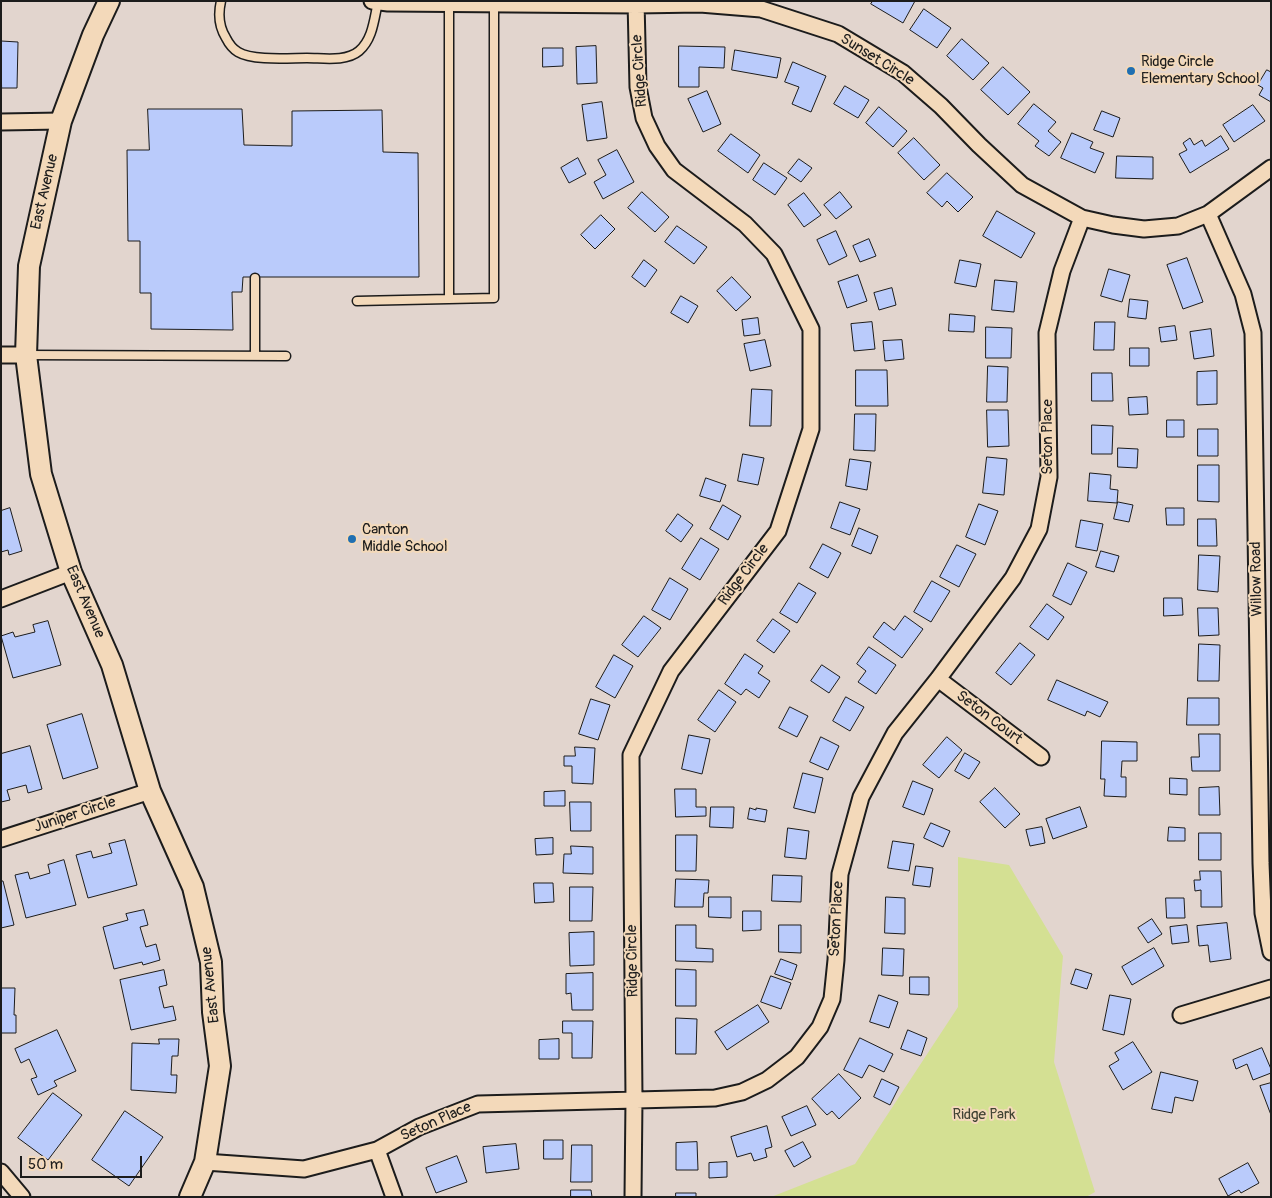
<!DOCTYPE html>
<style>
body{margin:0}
#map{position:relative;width:1272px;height:1198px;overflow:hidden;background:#e2d5ce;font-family:Pangolin,sans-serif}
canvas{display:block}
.frame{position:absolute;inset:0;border:2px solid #1c1c1c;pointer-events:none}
.scale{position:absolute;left:20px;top:1156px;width:122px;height:22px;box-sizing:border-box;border:2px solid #1c1c1c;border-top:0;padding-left:6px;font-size:15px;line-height:18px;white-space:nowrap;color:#1c1c1c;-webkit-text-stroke:4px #f3d9ba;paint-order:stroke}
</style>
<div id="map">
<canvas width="1272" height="1198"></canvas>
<div class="frame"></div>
<div class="scale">50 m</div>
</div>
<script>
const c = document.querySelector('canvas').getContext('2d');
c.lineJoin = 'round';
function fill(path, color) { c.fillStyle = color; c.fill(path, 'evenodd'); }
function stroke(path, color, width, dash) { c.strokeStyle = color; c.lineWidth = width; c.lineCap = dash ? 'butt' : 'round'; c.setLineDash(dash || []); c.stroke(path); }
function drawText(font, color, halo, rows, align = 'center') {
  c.font = font + ' Pangolin,sans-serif'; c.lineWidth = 4; c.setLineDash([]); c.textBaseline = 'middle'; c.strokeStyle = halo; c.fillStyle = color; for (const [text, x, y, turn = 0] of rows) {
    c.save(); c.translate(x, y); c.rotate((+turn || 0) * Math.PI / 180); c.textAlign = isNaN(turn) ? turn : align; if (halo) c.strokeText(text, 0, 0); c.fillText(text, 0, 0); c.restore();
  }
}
fill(new Path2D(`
 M958,857L1009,865L1063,956L1054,1062L1095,1192L1086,1197H771L855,1164L958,1007Z`), '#d4e093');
const building = new Path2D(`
 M873,1H915L903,23L871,4Z
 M924,9L951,28L937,48L910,30Z
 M962,39L989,63L973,80L947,56Z
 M1,41L18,42L17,88H2Z
 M596,46L597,83L577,84L576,47Z
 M679,46L725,47L724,68L699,67V87H679Z
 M543,48H563V66L543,67Z
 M735,50L781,58L777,78L732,70Z
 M793,62L826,76L811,112L792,104L799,87L785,82Z
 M1003,67L1030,92L1008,115L981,90Z
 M1267,70L1271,72V102L1259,95L1263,88L1258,85Z
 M845,86L869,100L858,118L834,104Z
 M707,91L721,124L703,132L688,99Z
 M602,102L607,138L587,141L582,105Z
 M1034,104L1056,122L1048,131L1061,142L1049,156L1035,146L1039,141L1018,124Z
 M1253,105L1265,121L1234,142L1223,125Z
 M879,107L907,131L893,147L866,123Z
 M148,109H242L244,145L292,146V111L382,110L383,152L418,153L419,277H243L242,292H232L233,330L151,329V293H140V241H128L127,150H149Z
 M1102,111L1120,118L1113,137L1094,130Z
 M1072,133L1093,142L1090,148L1104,153L1095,173L1061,158Z
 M731,134L760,155L748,173L718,151Z
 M1221,136L1229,149L1190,173L1179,154L1187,150L1183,143L1190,138L1194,145L1202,140L1205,146Z
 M914,138L940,165L924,180L898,153Z
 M617,150L634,182L603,199L594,182L606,175L598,160Z
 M1117,156L1153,157V179L1116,178Z
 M578,158L586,174L569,183L561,168Z
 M799,159L812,168L801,182L788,173Z
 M764,163L787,178L775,195L753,180Z
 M947,173L973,197L958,212L947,201L942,207L927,193Z
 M642,192L669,217L655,232L628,208Z
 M840,192L852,207L836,219L824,205Z
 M804,193L821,215L804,227L788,205Z
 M997,211L1035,233L1021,258L983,236Z
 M601,215L615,229L595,249L581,235Z
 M677,226L707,247L694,264L665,242Z
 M836,231L847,256L829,265L817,240Z
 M869,239L876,256L860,262L853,246Z
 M1187,258L1203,302L1183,309L1167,265Z
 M644,260L657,270L645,287L632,277Z
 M960,260L981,264L976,287L955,283Z
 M1109,269L1130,275L1122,302L1101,296Z
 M858,275L867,301L847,308L838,282Z
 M732,277L751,297L736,311L717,291Z
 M995,280L1017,282L1014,312L992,310Z
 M892,288L896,305L879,310L874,293Z
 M681,296L698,306L688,323L671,313Z
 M1130,299L1148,301L1146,319L1128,317Z
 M950,314L975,316L974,332L949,331Z
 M758,318L760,334L744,336L742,320Z
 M872,322L875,349L854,351L851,324Z
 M1095,322H1115L1114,350H1094Z
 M1175,326L1177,340L1161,342L1159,328Z
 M986,327L1012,328L1011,358H986Z
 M1211,329L1214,356L1194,359L1190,332Z
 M765,340L771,366L750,371L744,344Z
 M902,340L904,359L885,361L883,341Z
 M1130,348H1149V366H1130Z
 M988,366L1008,367L1007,402H987Z
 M856,370H887L888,406H856Z
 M1217,371V404L1197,405V372Z
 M1092,373H1112L1113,401H1092Z
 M752,389L772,390L771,426H750Z
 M1147,397L1148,414L1129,415L1128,398Z
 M987,410H1008L1009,446L988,447Z
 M855,414H876L875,451L854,450Z
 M1167,420H1184V437H1167Z
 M1092,425L1113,426L1112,454H1092Z
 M1198,429H1218V456H1198Z
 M1118,448L1138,449L1137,468L1118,467Z
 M743,454L764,458L758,485L738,481Z
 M987,457L1007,459L1004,495L983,493Z
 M850,459L871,462L867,490L846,486Z
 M1198,465H1219V502L1198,501Z
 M1090,473L1111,475L1110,489L1118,490L1117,503L1088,501Z
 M706,478L726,485L720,502L700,496Z
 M840,502L860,509L850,535L831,528Z
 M1118,502L1133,505L1129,522L1114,519Z
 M979,504L998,511L985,545L966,537Z
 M723,505L741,516L728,540L710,529Z
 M10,508L22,551L9,555L8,550L1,552V511Z
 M1166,508H1184V525H1167Z
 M678,514L693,525L681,542L666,531Z
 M1198,519H1216L1217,546H1198Z
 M1081,520L1103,524L1097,551L1076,547Z
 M859,528L878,536L871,554L852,546Z
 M701,538L719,549L700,580L682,569Z
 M823,544L841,553L828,578L810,568Z
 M957,545L976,554L959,587L940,577Z
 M1101,551L1119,556L1114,572L1096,567Z
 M1199,555L1220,556L1218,592L1198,590Z
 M1068,563L1087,572L1071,605L1053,596Z
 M670,578L688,589L670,620L652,610Z
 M932,581L950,591L931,622L914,612Z
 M799,583L816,593L797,623L780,613Z
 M1164,598H1182L1183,615L1164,616Z
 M1047,604L1064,617L1048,640L1030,627Z
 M1198,608H1218L1219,635L1199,636Z
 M644,616L661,628L638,657L622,645Z
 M905,616L923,629L902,658L873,637L884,622L894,630Z
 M773,619L790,631L774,653L757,641Z
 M48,621L61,665L13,678L1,636L13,632L15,637L35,632L33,625Z
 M1020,643L1035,655L1011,685L996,673Z
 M1199,644L1220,645L1219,681H1198Z
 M869,647L896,665L876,694L858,682L866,671L857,664Z
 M745,654L763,666L758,673L770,681L759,698L746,689L741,695L725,684Z
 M614,655L633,666L615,698L596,687Z
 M822,665L840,677L829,693L811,681Z
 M1057,680L1108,702L1100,717L1087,711L1085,716L1048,700Z
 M719,690L736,702L715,732L698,720Z
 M846,697L864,707L850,731L833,721Z
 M1188,698H1219V725H1187Z
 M591,699L610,705L598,740L579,734Z
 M790,707L808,716L797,737L779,728Z
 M82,714L98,768L63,779L47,725Z
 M1199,734H1220V771H1192L1191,757H1199Z
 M689,735L710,739L702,774L682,769Z
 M821,737L839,746L828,770L810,762Z
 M947,737L962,750L939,778L923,765Z
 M1102,741L1137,742V761H1122L1121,777H1126V797L1104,796L1105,779H1101Z
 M30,746L42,789L28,793L26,785L7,790L10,800L1,802V754Z
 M575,747L595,748L593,784L572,783V766H564V756H575Z
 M965,753L980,762L969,779L955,771Z
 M803,773L823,778L815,813L794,808Z
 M1170,778L1187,779V795L1170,794Z
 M913,781L933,789L924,815L903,807Z
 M1219,787L1220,815H1199V788Z
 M995,788L1020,814L1005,828L980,802Z
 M675,789H696V807H706V816L676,817Z
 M565,791V806H544V792Z
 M570,802H591V831H571Z
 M711,807H734L733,828L710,827Z
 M1080,807L1087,827L1053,839L1046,819Z
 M750,808L756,810V808L767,810L765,822L748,819Z
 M931,823L950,831L943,847L924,838Z
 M1042,827L1045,843L1030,846L1026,830Z
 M1169,827L1185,828V841H1168Z
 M788,828L809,831L806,859L785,857Z
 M1199,833H1221V860H1199Z
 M676,835H697L696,871H676Z
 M553,838V854L536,855L535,839Z
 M125,840L137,885L88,898L76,855L91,851L93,858L112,853L109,844Z
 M893,841L914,844L909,871L888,868Z
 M571,846L593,847V874L563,873L564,854H571Z
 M64,860L76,905L26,918L15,875L28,872L30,879L50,873L48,865Z
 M916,866L933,868L930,887L913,885Z
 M1200,871H1221L1222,907H1201V890L1195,891L1194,880H1200Z
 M773,875L802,876L801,902L772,901Z
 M676,879L709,880L708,893H704L703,907H675Z
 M1,881H3L14,925L1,928Z
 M534,883H553L554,902L535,903Z
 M570,887H593L592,921H570Z
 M709,897H731V918L709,917Z
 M886,897L905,898V934L885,933Z
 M1166,898H1184L1185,918H1167Z
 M144,910L148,925L140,927L146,947L156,944L160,960L143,965L142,962L114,969L103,927L128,920L126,914Z
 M743,911H761V930L743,931Z
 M1152,919L1162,934L1148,943L1138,928Z
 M1227,923L1231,959L1210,962L1208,945L1199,946L1197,926Z
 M676,925H696V948L713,949V962L676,961Z
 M779,925H801V953L779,952Z
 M1187,925L1189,942L1172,944L1170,927Z
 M594,932V965L570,966L569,933Z
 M883,948L904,949L903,976L882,975Z
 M1154,948L1164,966L1132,985L1122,967Z
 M781,959L797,965L792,980L775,974Z
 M676,969L696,970V1006H676Z
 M1076,969L1092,974L1087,989L1071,984Z
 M164,970L167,985L159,987L164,1008L173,1006L176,1020L131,1030L120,980Z
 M593,973V1010H572L571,993L566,994V974Z
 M771,976L791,983L781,1009L761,1002Z
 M910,977H929V995L910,994Z
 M1,988H15L14,1015H16V1033H1Z
 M879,995L898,1002L889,1028L870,1022Z
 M1110,995L1131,999L1124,1035L1103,1030Z
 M758,1005L769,1022L727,1050L715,1032Z
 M676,1018L697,1019L696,1054H676Z
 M563,1021H593L592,1058H572V1033H563Z
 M57,1030L76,1071L54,1081L57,1086L38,1095L31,1079L37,1077L29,1059L21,1063L15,1049Z
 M908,1030L927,1038L921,1056L901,1049Z
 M860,1038L893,1054L884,1072L869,1065L862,1078L844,1070Z
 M159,1039H179L178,1056H172L171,1075H177L176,1093L131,1090L132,1043L159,1044Z
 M559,1039V1059H539V1040Z
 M1133,1042L1152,1072L1123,1090L1109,1066L1119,1060L1115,1053Z
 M1262,1048L1271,1069V1073L1253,1080L1247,1064L1236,1069L1233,1060Z
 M1161,1072L1198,1081L1193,1101L1175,1097L1172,1113L1152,1109Z
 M839,1074L861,1098L839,1119L832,1111L827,1115L812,1099Z
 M882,1079L899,1087L890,1105L874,1097Z
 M1271,1083V1115L1260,1086Z
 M53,1093L82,1115L48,1160L18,1138Z
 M807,1106L816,1125L791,1136L782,1117Z
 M125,1111L163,1137L129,1186L92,1160Z
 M767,1126L772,1147L765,1149L767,1157L754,1161L751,1153L737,1157L731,1137Z
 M544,1140H563V1159H544Z
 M697,1142L698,1170H676V1143Z
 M803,1142L811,1157L794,1167L785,1151Z
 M516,1144L519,1169L486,1173L483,1147Z
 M572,1145H592V1182H571Z
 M457,1156L467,1182L436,1193L426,1168Z
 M727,1162V1177L709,1178V1163Z
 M1248,1163L1259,1183L1241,1193L1239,1190L1228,1196L1219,1179Z
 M571,1190H591L592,1197H571Z
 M676,1193H696V1197H676Z`);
fill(building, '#bacbfb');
stroke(building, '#1c1c1c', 1);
const lane = new Path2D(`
 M221,1C218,14 219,27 226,38C229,44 233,49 238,52C253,61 289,58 307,58C323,58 346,62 359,51C373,39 374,19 378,2
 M449,3V299
 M255,278V356
 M357,301L494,298V3
 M26,355L286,356`);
const street = new Path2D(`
 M372,1L388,3L636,5L700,4L761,9L838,34L903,73L941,106L979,145L1022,185L1082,218L1113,225L1144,229L1178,226L1208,214L1271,168
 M1,122L61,121
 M1208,214L1243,294L1253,333L1261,863L1263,913L1271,952
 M1,355H26
 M1,599L71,572
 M938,679L1041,757
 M1,839L150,791
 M1181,1015L1271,988
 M377,1150L394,1197
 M205,1162L304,1169L377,1150L419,1127L478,1104L715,1098L742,1092L767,1080L797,1057L820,1027L832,999L836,960L840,874L861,797L895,733L938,679L1013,578L1039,529L1049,477L1047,333L1062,271L1082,218
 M1,1172L22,1197
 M633,1197L634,1099L631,755L671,671L778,531L811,429V329L774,254L745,224L674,170L657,146L644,118L638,87L636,1`);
const secondary = new Path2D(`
 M109,1L93,35L61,121L29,266L26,355L41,474L71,572L112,665L150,791L193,887L211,962L213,1012L220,1066L205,1162L190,1197`);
stroke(lane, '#1c1c1c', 11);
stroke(street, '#1c1c1c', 19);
stroke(secondary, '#1c1c1c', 24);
stroke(lane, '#f3d9ba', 8);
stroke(street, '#f3d9ba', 15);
stroke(secondary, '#f3d9ba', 20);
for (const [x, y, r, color] of [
 [1131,71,5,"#1f6fb2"],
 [352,539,5,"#1f6fb2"]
]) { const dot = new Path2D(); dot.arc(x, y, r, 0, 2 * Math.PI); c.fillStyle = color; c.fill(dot); stroke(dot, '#f3d9ba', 2); }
drawText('15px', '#1c1c1c', '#f3d9ba', [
 ["Sunset Circle",877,60,32],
 ["Ridge Circle",640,71,-94],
 ["East Avenue",45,192,-77],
 ["Seton Place",1048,437,-90],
 ["Ridge Circle",744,575,-53],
 ["Willow Road",1257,579,-91],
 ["East Avenue",85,602,67],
 ["Seton Court",989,718,37],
 ["Juniper Circle",75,815,-18],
 ["Seton Place",837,919,-87],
 ["Ridge Circle",633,961,-91],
 ["East Avenue",211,985,-96],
 ["Seton Place",436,1122,-24]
]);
drawText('15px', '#1c1c1c', '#f3d9ba', [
 ["Ridge Circle",1141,62],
 ["Elementary School",1141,79],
 ["Canton",362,530],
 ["Middle School",362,547]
], 'left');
drawText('15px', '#414334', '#f3d9ba', [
 ["Ridge Park",984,1115]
]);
</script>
